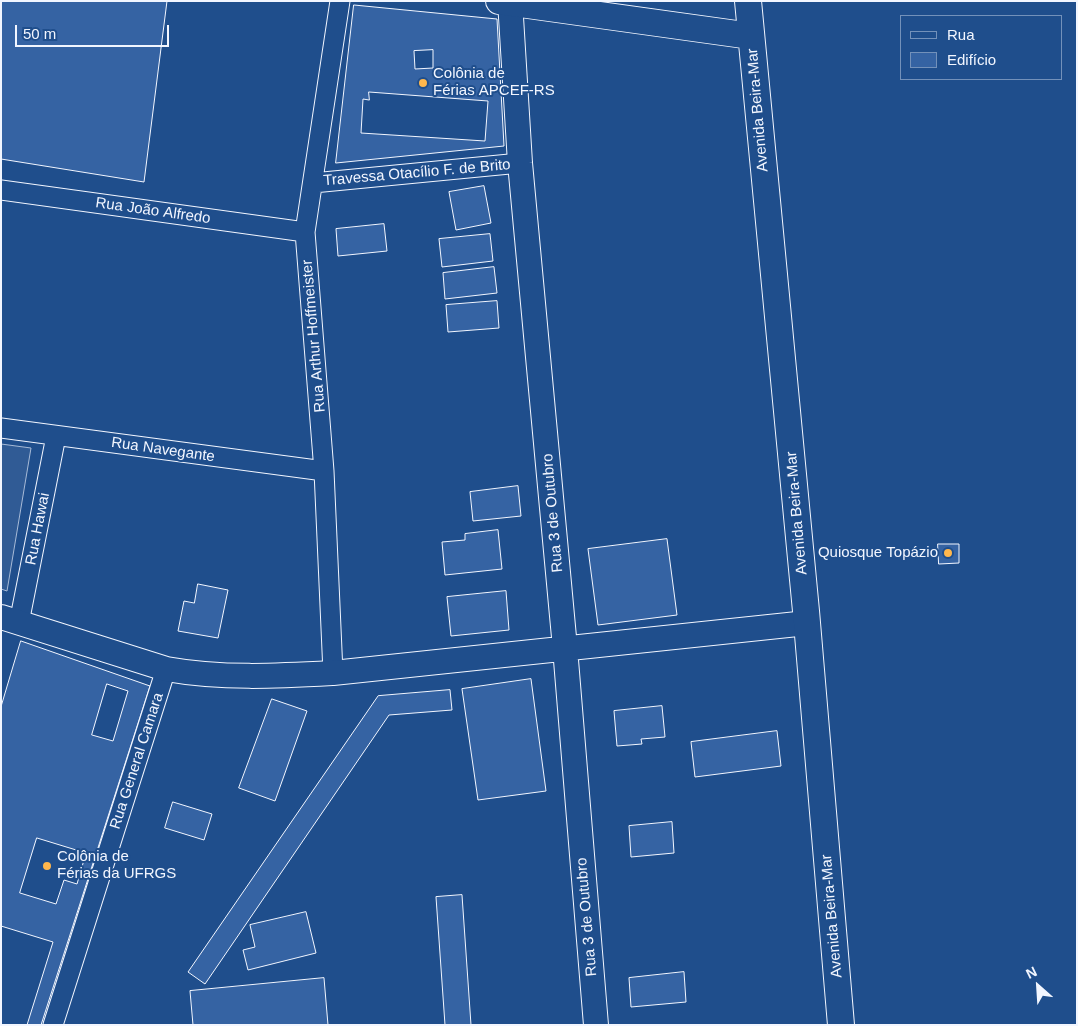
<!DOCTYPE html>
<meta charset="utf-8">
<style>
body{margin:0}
#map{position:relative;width:1078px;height:1026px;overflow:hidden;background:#1f4e8c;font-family:Helvetica,sans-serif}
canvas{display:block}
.frame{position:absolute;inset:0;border:2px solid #f2f6ff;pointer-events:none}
.legend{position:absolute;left:900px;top:15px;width:162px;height:65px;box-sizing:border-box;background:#1f4e8c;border:1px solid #7391ba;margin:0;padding:6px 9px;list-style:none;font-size:15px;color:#f2f6ff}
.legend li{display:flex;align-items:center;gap:10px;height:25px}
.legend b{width:25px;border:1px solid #7391ba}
.north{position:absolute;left:1013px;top:961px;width:50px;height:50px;-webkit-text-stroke:4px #1f4e8c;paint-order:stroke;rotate:334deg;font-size:14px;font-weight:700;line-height:20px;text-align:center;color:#f2f6ff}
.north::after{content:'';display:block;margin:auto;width:18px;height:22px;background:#f2f6ff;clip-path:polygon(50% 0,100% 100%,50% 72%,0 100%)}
.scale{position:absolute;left:15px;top:25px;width:154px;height:22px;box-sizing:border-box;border:2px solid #f2f6ff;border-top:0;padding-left:6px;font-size:15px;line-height:18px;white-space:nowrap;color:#f2f6ff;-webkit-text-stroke:4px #1f4e8c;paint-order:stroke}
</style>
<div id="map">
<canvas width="1078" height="1026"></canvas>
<div class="frame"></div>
<ul class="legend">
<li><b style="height:6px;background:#1f4e8c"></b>Rua</li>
<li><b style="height:14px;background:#3563a3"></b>Edifício</li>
</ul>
<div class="north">N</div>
<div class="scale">50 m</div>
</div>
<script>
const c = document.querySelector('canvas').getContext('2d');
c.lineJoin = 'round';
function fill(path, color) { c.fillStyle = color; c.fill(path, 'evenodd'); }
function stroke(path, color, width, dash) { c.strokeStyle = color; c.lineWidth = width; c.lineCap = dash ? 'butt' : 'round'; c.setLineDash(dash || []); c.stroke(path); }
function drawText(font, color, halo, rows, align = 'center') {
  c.font = font + ' Helvetica,sans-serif'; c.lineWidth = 4; c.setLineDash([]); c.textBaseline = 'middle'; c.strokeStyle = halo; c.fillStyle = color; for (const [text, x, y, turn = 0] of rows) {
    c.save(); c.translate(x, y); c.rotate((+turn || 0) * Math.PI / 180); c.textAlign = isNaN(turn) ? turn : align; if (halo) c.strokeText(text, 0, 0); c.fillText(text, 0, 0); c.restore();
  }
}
const built = new Path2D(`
 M1,444L31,448L7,591L1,589Z`);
fill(built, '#305b95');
stroke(built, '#a8bbd7', 1);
const building = new Path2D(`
 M1,1H167L144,182L1,159Z
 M354,5L497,19L504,146L336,163Z
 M433,50V68L415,69L414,51Z
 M369,92L488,101L485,141L361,133L363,99L369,100Z
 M484,186L491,223L456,230L449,192Z
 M384,224L387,251L338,256L336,229Z
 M490,234L493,261L442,267L439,239Z
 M494,267L497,293L445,299L443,273Z
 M497,301L499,328L448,332L446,305Z
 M518,486L521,516L473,521L470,492Z
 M498,530L502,569L445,575L442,542L465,540V534Z
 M667,539L677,615L598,625L588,549Z
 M938,544H959V563L939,564Z
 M198,584L228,590L218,638L178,631L184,601L194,603Z
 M506,591L509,630L451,636L447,597Z
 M21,641L150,686L41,1025H1V707Z
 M531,679L546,791L478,800L462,689Z
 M107,684L128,691L113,741L92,735Z
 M450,690L452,710L389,715L205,984L188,972L378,696Z
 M272,699L307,711L275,801L239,788Z
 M662,706L665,737L641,739L642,744L617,746L614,711Z
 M777,731L781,766L695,777L691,742Z
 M173,802L212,814L204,840L165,828Z
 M672,822L674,853L631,857L629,826Z
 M37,838L86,853L77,884L64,880L56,904L20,893Z
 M462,895L471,1025H445L436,897Z
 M306,912L316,953L248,970L243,950L255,947L250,925Z
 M1,926L53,942L27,1025H1Z
 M684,972L686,1002L631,1007L629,978Z
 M324,978L328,1025H193L190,991Z`);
fill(building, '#3563a3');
stroke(building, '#f2f6ff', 1);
const minor = new Path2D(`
 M313,183L520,163
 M1,190L305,232
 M1,428L324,471
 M19,623L56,436
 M333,673L324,471L305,232L340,1
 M53,1025L166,669`);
const tertiary = new Path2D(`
 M510,1L520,163L565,648L596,1025
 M1,617L166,669C222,679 277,676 333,673L807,623`);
const secondary = new Path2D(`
 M499,1L751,36
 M748,1L806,611L841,1025`);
stroke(minor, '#f2f6ff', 21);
stroke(tertiary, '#f2f6ff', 26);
stroke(secondary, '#f2f6ff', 28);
stroke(minor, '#1f4e8c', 19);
stroke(tertiary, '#1f4e8c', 24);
stroke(secondary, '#1f4e8c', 26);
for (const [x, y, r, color] of [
 [423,83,5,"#ffb74d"],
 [948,553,5,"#ffb74d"],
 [47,866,5,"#ffb74d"]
]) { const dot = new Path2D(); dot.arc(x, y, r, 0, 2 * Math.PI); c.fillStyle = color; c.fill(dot); stroke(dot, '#1f4e8c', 2); }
drawText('15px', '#f2f6ff', '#1f4e8c', [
 ["Colônia de",433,74],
 ["Férias APCEF-RS",433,91],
 ["Quiosque Topázio",938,553,"right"],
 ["Colônia de",57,857],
 ["Férias da UFRGS",57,874]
], 'left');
drawText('15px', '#f2f6ff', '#1f4e8c', [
 ["Avenida Beira-Mar",758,110,-95],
 ["Travessa Otacílio F. de Brito",417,173,-5],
 ["Rua João Alfredo",153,211,8],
 ["Rua Arthur Hoffmeister",314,336,-95],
 ["Rua Navegante",163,450,8],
 ["Rua 3 de Outubro",553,513,-95],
 ["Avenida Beira-Mar",797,513,-95],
 ["Rua Hawai",38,529,-79],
 ["Rua General Camara",137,761,-72],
 ["Avenida Beira-Mar",832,916,-95],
 ["Rua 3 de Outubro",587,917,-95]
]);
</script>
